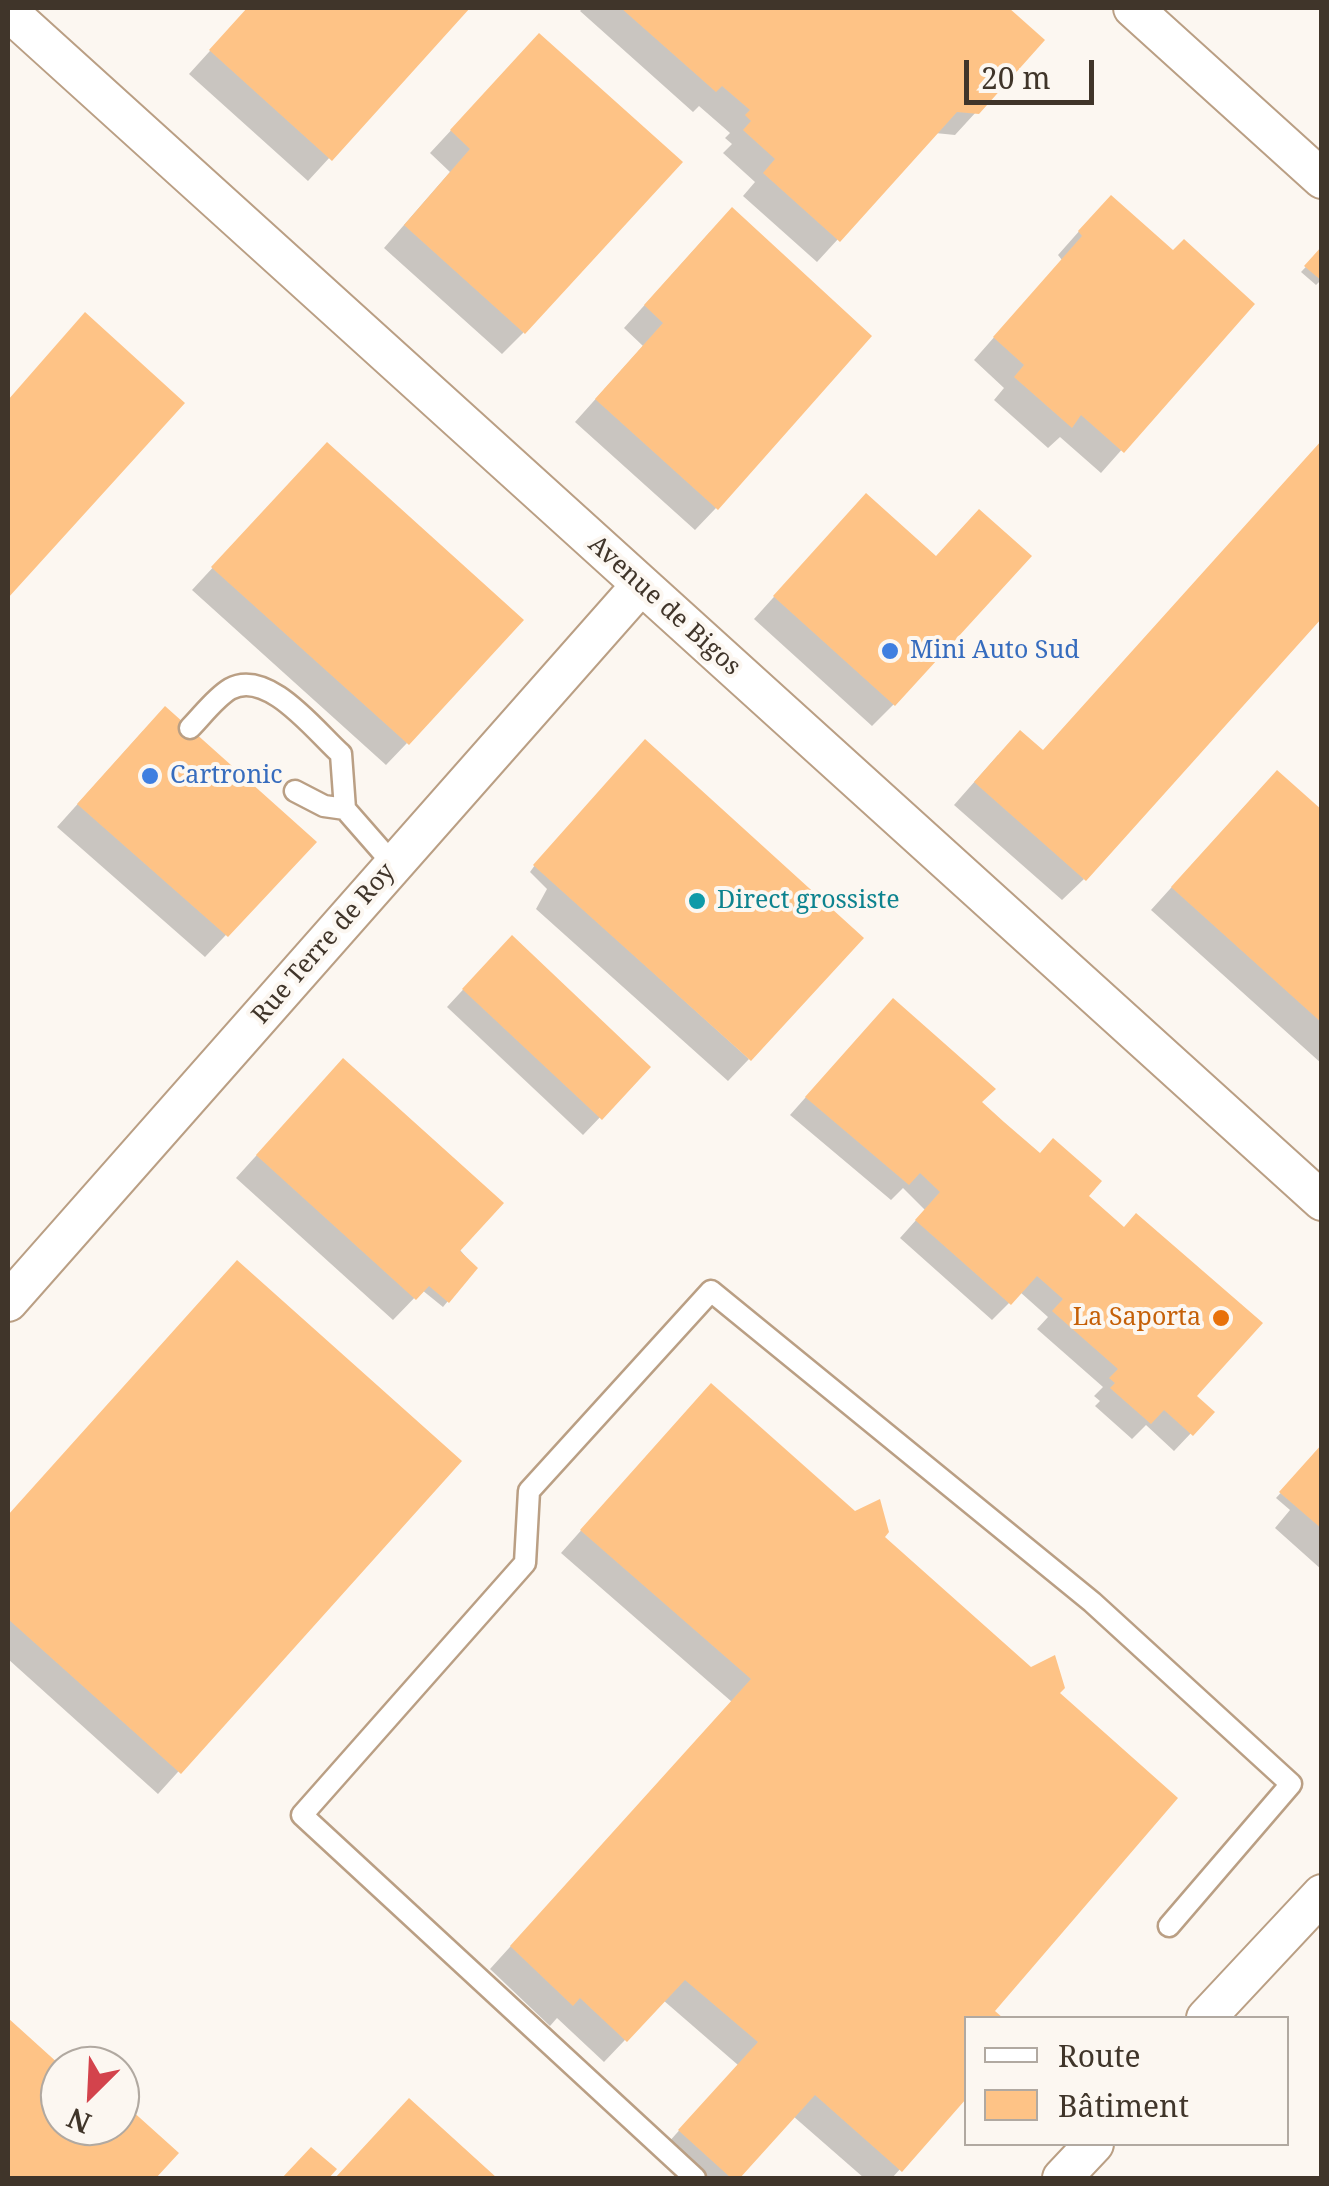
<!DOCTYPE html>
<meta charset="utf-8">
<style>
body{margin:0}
#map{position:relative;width:1329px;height:2186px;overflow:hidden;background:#fcf7f1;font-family:"Noto Serif",serif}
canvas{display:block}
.frame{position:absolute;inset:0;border:10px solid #40352a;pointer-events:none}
.legend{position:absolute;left:964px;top:2016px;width:325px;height:130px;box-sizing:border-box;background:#fcf7f1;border:2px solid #b1a9a1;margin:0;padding:12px 18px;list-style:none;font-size:30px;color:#40352a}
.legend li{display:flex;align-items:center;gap:20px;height:50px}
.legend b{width:50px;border:2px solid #b1a9a1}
.north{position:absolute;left:40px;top:2046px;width:100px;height:100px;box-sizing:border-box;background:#fcf7f1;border:2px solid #b1a9a1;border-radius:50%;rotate:204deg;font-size:28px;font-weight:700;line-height:40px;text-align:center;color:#40352a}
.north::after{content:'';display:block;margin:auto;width:35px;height:45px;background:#d3434c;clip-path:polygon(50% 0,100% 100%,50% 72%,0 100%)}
.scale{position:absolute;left:964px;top:60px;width:130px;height:45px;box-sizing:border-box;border:5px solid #40352a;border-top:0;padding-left:12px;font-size:30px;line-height:35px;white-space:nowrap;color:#40352a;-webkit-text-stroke:8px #fcf7f1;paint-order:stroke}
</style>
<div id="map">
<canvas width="1329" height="2186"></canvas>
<div class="frame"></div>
<ul class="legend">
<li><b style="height:12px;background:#fff"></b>Route</li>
<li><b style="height:28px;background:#fec386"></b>Bâtiment</li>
</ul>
<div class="north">N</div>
<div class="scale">20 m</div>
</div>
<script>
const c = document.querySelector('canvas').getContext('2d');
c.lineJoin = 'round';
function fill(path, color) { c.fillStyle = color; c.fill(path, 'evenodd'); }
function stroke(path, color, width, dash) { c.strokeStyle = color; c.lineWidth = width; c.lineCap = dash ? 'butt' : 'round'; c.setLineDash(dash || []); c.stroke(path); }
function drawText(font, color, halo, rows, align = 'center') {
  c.font = font + ' "Noto Serif",serif'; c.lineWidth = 8; c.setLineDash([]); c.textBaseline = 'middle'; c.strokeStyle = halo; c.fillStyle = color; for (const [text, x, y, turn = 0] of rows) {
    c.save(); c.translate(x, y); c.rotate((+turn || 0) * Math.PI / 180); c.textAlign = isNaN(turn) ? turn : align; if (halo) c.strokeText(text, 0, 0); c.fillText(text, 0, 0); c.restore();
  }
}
fill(new Path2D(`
 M249,8H467L308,181L189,74Z
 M583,8H1006L1042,40L955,135L935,133L817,262L743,196L755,182L723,153L732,144L725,138L730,133L699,106L693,112L580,11Z
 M518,58L523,333L502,354L384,248L450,172L430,153Z
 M1089,220L1172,254L1251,304L1101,473L1060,437L1048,448L994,400L1004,388L974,360L1062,260L1058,255Z
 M710,232L716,508L695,530L575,422L643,346L624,328Z
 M1322,250V279L1316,285L1301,272Z
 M64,337L181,403L8,595V401Z
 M306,467L407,743L386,765L192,590Z
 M845,518L935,559L894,704L872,726L754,619Z
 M143,731L314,842L205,957L57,827Z
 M998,755L1084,879L1062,900L954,805Z
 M1255,795L1322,813V1064L1151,910Z
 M535,865L749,1059L728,1081L536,909L547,889L530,872Z
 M495,955L648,1067L583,1135L447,1007Z
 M876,1018L1086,1197L1194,1396L1211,1412L1174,1451L1146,1425L1132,1439L1095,1406L1100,1401L1094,1396L1103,1387L1037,1329L1048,1317L1020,1292L992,1320L900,1238L925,1210L903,1188L891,1200L790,1115Z
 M322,1083L475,1268L443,1307L422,1290L393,1320L236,1178Z
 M216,1285L458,1462L158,1794L8,1659V1516Z
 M690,1408L881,1537L1056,1693L991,2012L999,2018H966V2096L892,2178H864L793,2116L736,2178H686L658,2154L738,2065L663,2000L604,2062L557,2018L550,2026L490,1969L732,1702L561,1553Z
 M1322,1448V1570L1275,1528L1290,1510L1276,1498Z
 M8,2022L60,2069V2126H120V2103L175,2153L152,2178H8Z
 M409,2101L493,2178H337Z`), '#0003');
fill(new Path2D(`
 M247,8H470L332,161L209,50Z
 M621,8H1009L1045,40L979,114L957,112L840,242L763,173L775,159L743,130L751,121L745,115L750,110L722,86L716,92Z
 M539,33L683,162L525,334L404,225L470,149L450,130Z
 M1111,195L1173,250L1184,239L1255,304L1124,453L1081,415L1072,428L1014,377L1024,365L993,337L1082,236L1078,231Z
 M732,207L872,336L718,510L595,399L663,323L644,305Z
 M1322,246V281L1304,266Z
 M85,312L185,403L8,598V400Z
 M1322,440V618L1086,881L974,782L1020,730L1043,750Z
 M327,442L524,620L409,745L211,567Z
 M866,493L936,556L979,509L1032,556L895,706L773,596Z
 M165,706L317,842L228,937L77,804Z
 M645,739L864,938L751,1061L533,865Z
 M1277,770L1322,810V1023L1171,887Z
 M512,935L651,1067L602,1120L462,989Z
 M893,998L996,1089L982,1102L1004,1122L1040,1153L1053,1138L1102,1181L1089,1196L1124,1227L1136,1213L1263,1323L1197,1396L1215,1412L1193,1436L1164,1410L1151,1424L1110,1388L1115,1383L1109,1378L1118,1369L1052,1311L1063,1299L1037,1276L1011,1305L915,1220L940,1192L920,1173L909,1185L805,1097Z
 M343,1058L504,1203L460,1251L478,1268L449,1303L429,1286L416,1300L256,1155Z
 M237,1260L462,1461L181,1774L8,1619V1515Z
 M711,1383L855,1511L880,1499L889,1532L885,1537L1031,1667L1055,1655L1065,1688L1060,1693L1178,1798L995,2011L1003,2018H966V2099L902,2172L815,2095L740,2178H731L678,2130L758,2042L685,1980L627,2042L580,1998L573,2006L510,1946L751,1679L580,1530Z
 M1322,1444V1529L1279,1492Z
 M8,2018L60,2065V2126H120V2100L179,2153L156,2178H8Z
 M409,2098L497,2178H335Z
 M311,2147L337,2169L329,2178H282Z`), '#fec386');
const lane = new Path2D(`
 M190,728C202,716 215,698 230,689C268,668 316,732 341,754L345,809L394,865
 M295,791L324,806L345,809
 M695,2178L302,1815L525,1563L529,1491L711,1291L1092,1602L1291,1784L1169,1926`);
const street = new Path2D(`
 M1133,8L1322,179
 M8,11L1322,1201
 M8,1302L641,585
 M1206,2018L1322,1894
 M1062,2178L1094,2144`);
stroke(lane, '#ba9f84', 25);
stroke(street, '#ba9f84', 42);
stroke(lane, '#fff', 20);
stroke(street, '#fff', 38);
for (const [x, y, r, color] of [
 [890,651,10,"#3f7fe0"],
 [150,776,10,"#3f7fe0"],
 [697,901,10,"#0f9aa8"],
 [1221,1318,10,"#e8710a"]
]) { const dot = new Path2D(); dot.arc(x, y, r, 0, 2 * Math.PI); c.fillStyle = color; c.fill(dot); stroke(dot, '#fcf7f1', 4); }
drawText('25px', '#40352a', '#fcf7f1', [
 ["Avenue de Bigos",664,606,42],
 ["Rue Terre de Roy",324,944,-49]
]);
drawText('25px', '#366cbe', '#fcf7f1', [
 ["Mini Auto Sud",910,651],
 ["Cartronic",170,776]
], 'left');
drawText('25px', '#0d838f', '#fcf7f1', [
 ["Direct grossiste",717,901]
], 'left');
drawText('25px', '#c56008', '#fcf7f1', [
 ["La Saporta",1201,1318]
], 'right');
</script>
